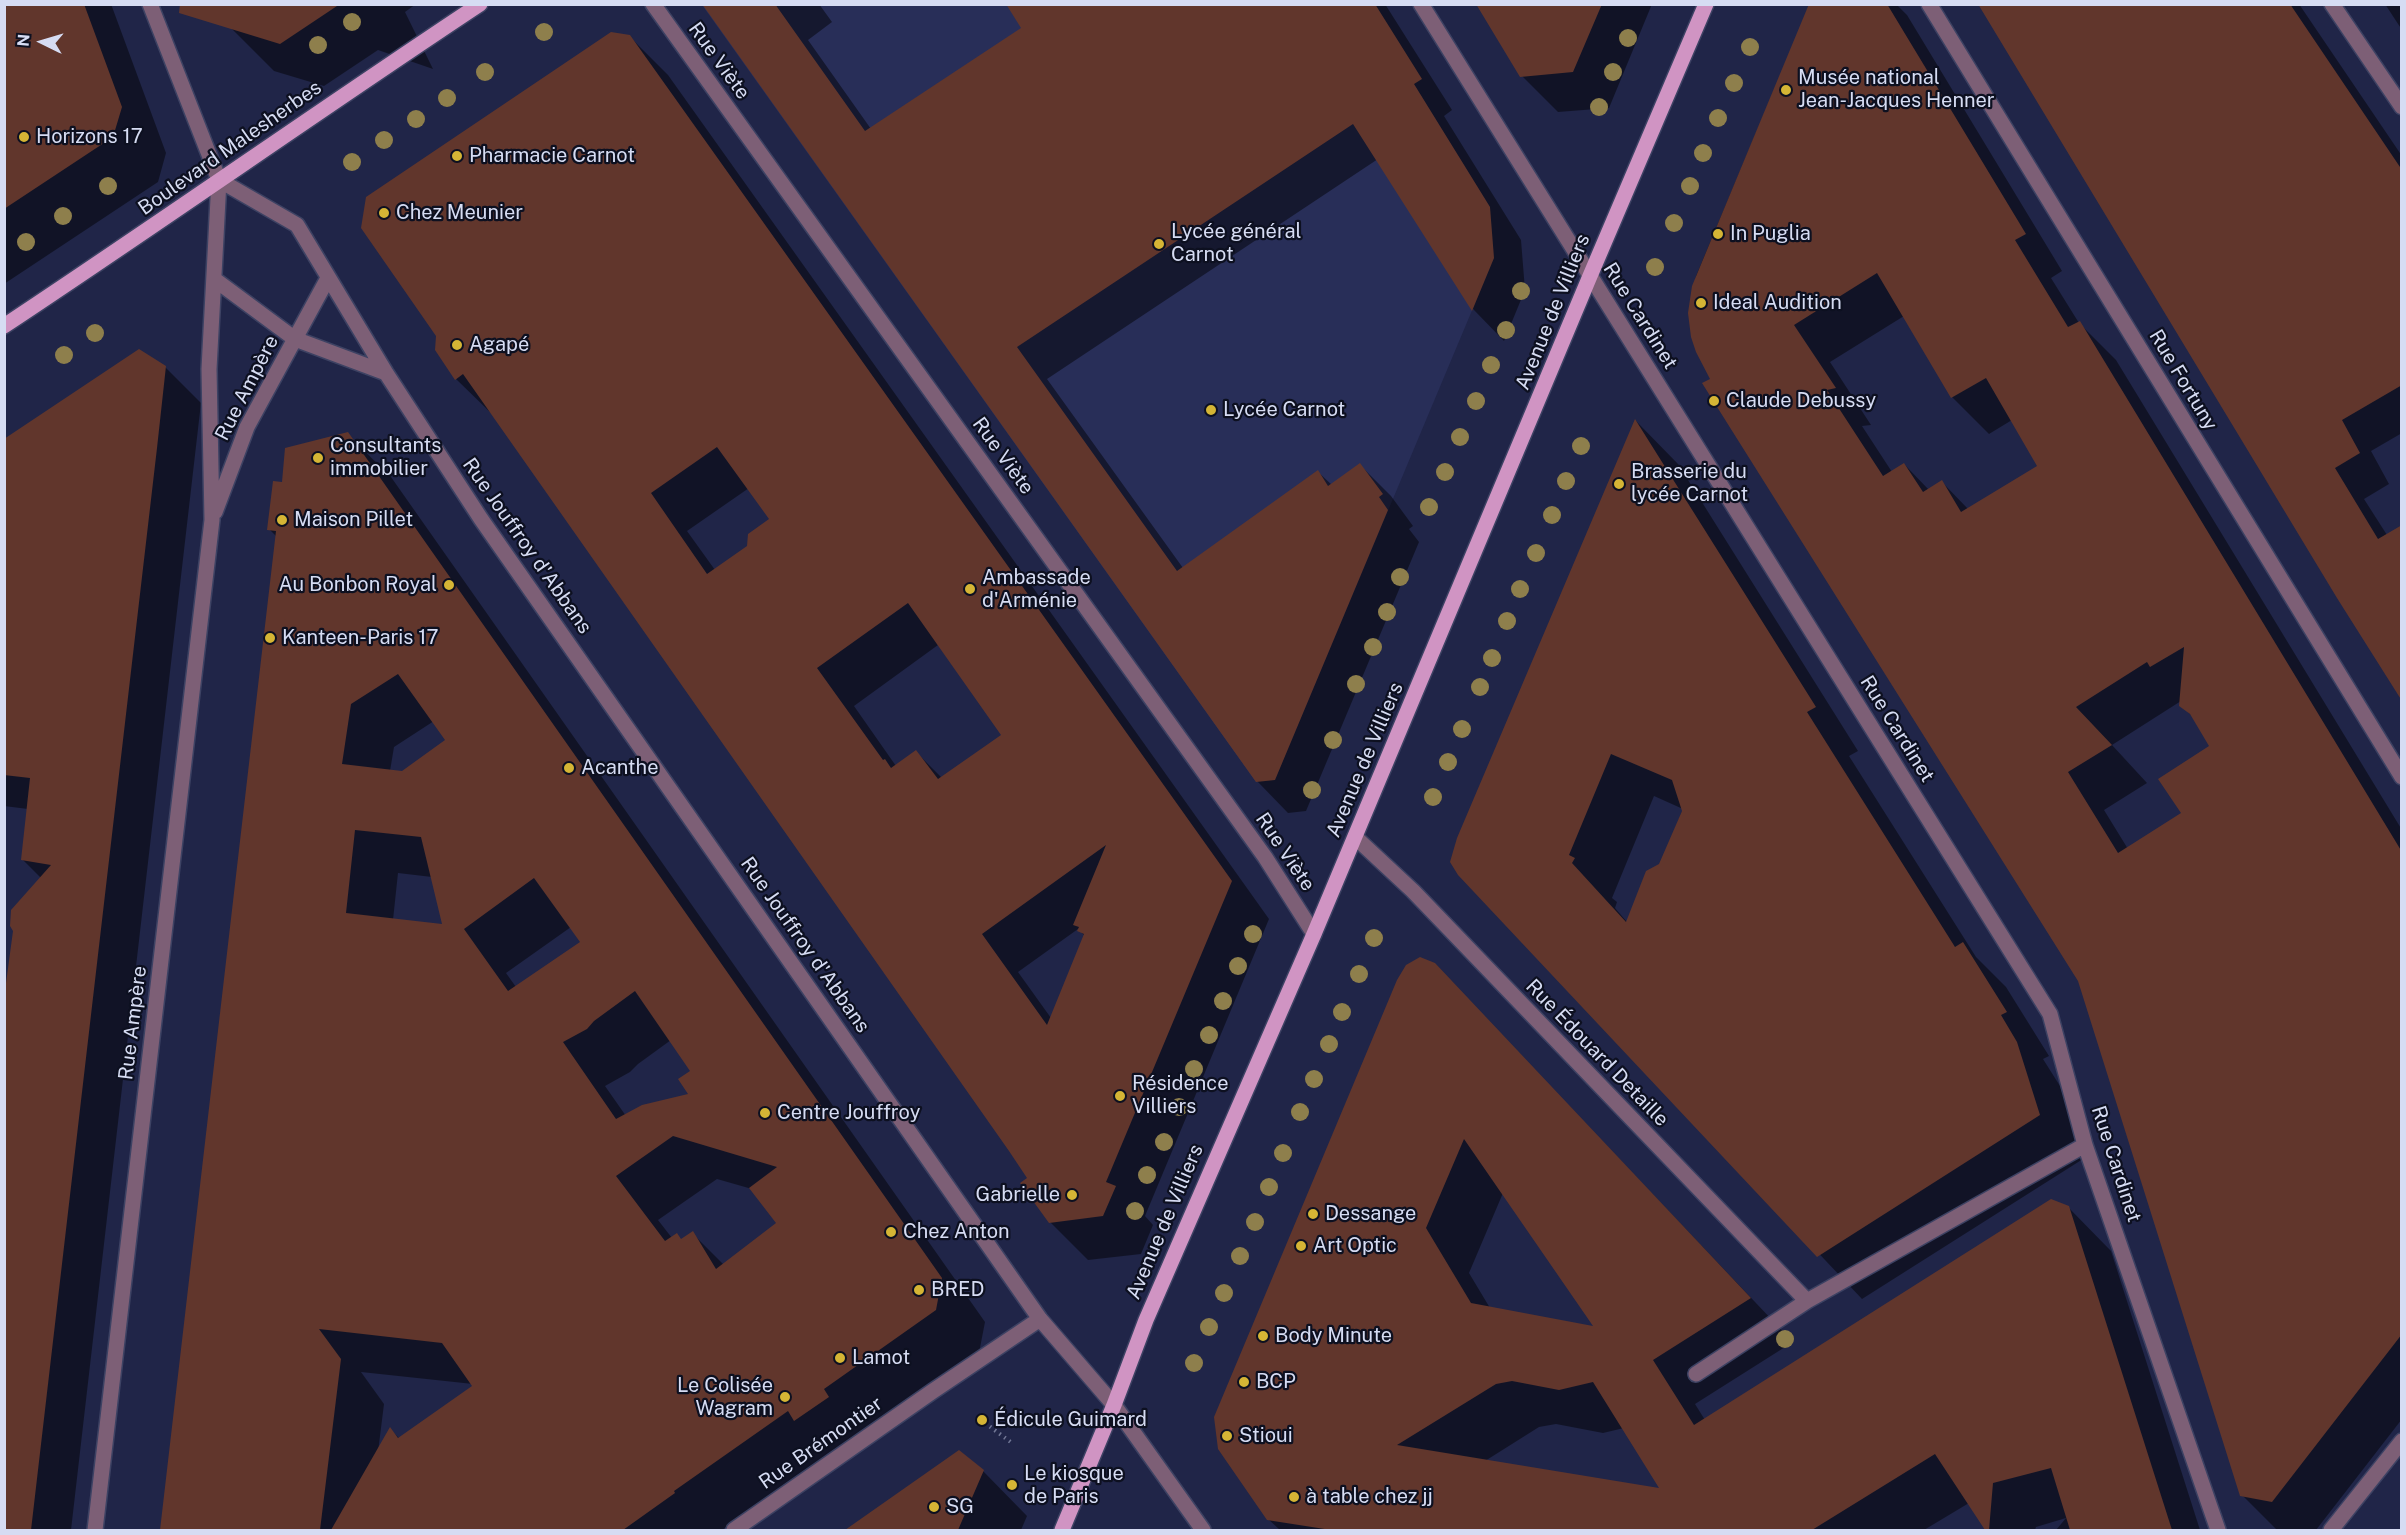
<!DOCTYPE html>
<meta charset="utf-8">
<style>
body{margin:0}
#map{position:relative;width:2406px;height:1535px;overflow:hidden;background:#202548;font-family:"Public Sans",sans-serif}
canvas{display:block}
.frame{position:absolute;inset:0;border:6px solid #d6dcf3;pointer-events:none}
.north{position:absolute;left:12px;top:12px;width:60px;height:60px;-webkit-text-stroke:4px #0d1020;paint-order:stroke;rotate:275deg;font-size:16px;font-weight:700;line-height:24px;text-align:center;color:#d6dcf3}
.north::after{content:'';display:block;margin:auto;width:21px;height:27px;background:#d6dcf3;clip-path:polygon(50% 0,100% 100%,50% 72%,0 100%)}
</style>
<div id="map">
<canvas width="2406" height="1535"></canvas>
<div class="frame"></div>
<div class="north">N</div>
</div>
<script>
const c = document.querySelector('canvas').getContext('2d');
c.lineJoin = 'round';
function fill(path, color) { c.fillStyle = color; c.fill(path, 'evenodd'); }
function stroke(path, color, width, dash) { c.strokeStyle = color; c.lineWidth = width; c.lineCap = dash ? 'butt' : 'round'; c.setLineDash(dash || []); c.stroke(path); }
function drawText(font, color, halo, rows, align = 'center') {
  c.font = font + ' "Public Sans",sans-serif'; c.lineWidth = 4.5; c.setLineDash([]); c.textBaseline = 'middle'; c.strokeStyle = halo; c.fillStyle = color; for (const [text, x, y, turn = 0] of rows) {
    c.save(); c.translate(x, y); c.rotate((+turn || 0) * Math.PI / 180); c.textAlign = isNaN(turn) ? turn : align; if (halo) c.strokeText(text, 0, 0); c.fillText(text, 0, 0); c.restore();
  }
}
fill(new Path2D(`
 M702,5H1375L1414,84L1490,207L1494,258L1275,780L1256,782Z`), '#282e58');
fill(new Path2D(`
 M4,4H111L166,153L158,182L4,284Z
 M222,4H416L405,12L433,69L378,50L324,86L274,71L231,28Z
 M704,4H819L832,22L808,40L871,129L1023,28L1007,4H1385L1452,110L1444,116L1521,240L1525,290L1504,341L1474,310L1378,159L1047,379L1183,568L1318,472L1332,485L1360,465L1391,496L1413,526L1409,529L1419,542L1306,811L1288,813L1257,781Z
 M1478,4H1652L1609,108L1558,112L1522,76Z
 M1810,4H1896L1907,15L2062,271L2051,278L2079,323L2116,360L2402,830V1419L2316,1530H2277L2242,1495L2079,980L1690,313L1696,276ZM1904,316L1952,397L1989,434L2012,420L2039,467L1969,510L1942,482L1929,490L1904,464L1892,472L1862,426L1871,425L1830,362ZM2181,701V705L2195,719L2211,747L2183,813L2128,849L2104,810L2147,783L2112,745Z
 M1979,4H2299L2402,156V433L2371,451L2389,484L2364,499L2387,535L2402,700Z
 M2385,4H2402V30Z
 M630,37L668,75L1269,919L1145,1216L1153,1225L1141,1254L1088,1260L1050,1222L1029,1178L494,416L456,379ZM749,488L771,519L748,547L715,570L687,531ZM938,645L1003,735L942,778L916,752L896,766L854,706ZM1078,929L1085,936L1051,1018L1018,972Z
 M165,367L201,403L71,1530H4V983H8L41,878L23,860L28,809L4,806V693Z
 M1636,421L1678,464L1858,751L1849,756L1976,957L2006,987L2049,1056L2043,1059L2060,1086L2083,1159L1862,1299L1459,874ZM1654,796L1683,809L1660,865L1627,922L1615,908L1617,902L1612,898Z
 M347,434L391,477L985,1322L979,1353L722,1530H161L277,537L269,529L283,484ZM434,721L448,740L403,772L390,771L394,747ZM398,873L432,877L444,926L393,920ZM571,927L582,942L516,987L506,973ZM671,1040L692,1071L690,1095L626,1116L605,1086L630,1072L638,1064ZM717,1179L752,1189L779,1223L724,1265L692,1233L682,1240L672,1238L658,1220ZM361,1372L473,1384L474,1386L400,1439L391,1430L378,1452L384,1404Z
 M1434,964L1793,1342L1695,1404L1705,1420L2068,1207L2111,1251L2200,1530H2056L2066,1518L2036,1527L2035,1530H1986L1969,1503L1924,1530H1280L1268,1519ZM1503,1193L1596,1328L1490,1308L1469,1273ZM1556,1424L1603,1433L1624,1428L1662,1490L1485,1461L1539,1427Z
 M959,1452L983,1471L1027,1516L1021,1530H847Z`), '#0007');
fill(new Path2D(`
 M4,4H84L122,107L113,137L4,209Z
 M180,4H340L280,44L179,13Z
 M702,4H775L865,131L1021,28L1006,4H1375L1422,79L1414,84L1490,207L1494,258L1472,311L1353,124L1017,347L1177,571L1318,470L1328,486L1360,463L1383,494L1379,497L1388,510L1275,780L1256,782Z
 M1476,4H1602L1573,72L1520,77Z
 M1809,4H1887L2026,234L2015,240L2068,327L2080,321L2402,852V1334L2272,1502L2240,1496L2078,981L1702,383L1710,379L1696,352L1691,337L1688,313L1692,286ZM1877,273L1951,398L1986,378L2037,466L1961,512L1942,480L1923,492L1904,463L1883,476L1827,390L1836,388L1794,325ZM2184,647L2179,706L2190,714L2209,746L2158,779L2181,813L2118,853L2068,772L2112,745L2076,707L2147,662L2150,667Z
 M1978,4H2290L2402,170V385L2342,420L2360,453L2335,468L2378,539L2402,525V701L2337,598Z
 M611,32L630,35L1232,881L1106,1182L1116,1186L1103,1216L1049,1223L1020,1183L1027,1178L1009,1151L463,374L455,380L435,350L436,336L361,228L366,197ZM717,447L769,519L748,534L747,546L707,574L651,493ZM908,603L1001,735L938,779L916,750L891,768L885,759L883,760L817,668ZM1106,845L1073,925L1079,927L1077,931L1084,934L1047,1025L982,934Z
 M139,349L166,366L157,448L31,1530H4V998L13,931L10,926L11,910L51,865L21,860L30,778L4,775V439Z
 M1635,419L1816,707L1807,712L1955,947L1963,942L2007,1012L2001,1015L2017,1042L2040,1115L1817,1257L1458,875L1450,862L1457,838ZM1611,754L1672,780L1682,811L1659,864L1646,871L1626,922L1572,863L1575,858L1569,855Z
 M348,432L942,1278L936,1310L824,1389L829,1397L794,1421L788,1411L674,1491L675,1493L623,1530H331L390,1427L398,1438L472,1386L442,1343L319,1329L341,1359L320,1530H160L276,531L267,530L273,481L282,482L285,448ZM398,674L445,740L402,771L342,764L351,704ZM355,830L421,837L442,924L346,913ZM534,878L580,942L508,991L464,929ZM635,991L690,1071L678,1079L688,1094L642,1105L616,1119L563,1042L587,1029L594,1021ZM673,1136L777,1167L749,1188L776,1223L716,1269L693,1231L681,1239L677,1233L665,1241L616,1176Z
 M1420,957L1435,963L1751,1298L1653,1360L1694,1425L2051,1199L2069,1206L2172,1530H2070L2051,1468L1993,1483L1989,1530H1985L1935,1454L1812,1530H1331L1267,1520L1218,1449L1214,1417L1397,980L1406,965ZM1464,1139L1593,1326L1471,1303L1426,1228ZM1512,1381L1559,1390L1593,1382L1659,1488L1397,1445L1496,1384Z
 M959,1450L984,1470L958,1530H845Z`), '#61362c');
const minor = new Path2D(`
 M653,4L1265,857L1314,934
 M1421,4L2050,1014L2085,1145L2218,1530
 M1929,4L2402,777
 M2332,4L2402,107
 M219,180L297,225L386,373L481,519L1040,1319L1114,1405L1203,1530
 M214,279L295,339L386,373
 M215,512L247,427L328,278
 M1355,837L1413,891L1807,1301L2085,1145
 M1696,1374L1807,1301
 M95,1530L212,520L209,369L219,180L150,4
 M734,1530L933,1391L1040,1319
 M2331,1530L2402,1441`);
const major = new Path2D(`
 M4,326C164,220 320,110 480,4
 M1062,1530L1114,1405L1146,1320L1314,934L1590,276L1706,4`);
stroke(minor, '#3d4263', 18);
stroke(major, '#3d4263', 18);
stroke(new Path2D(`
 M985,1423L1012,1443`), '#717795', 4, [1.5, 4.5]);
stroke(minor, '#7d5f76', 15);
stroke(major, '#d094c3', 15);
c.fillStyle = '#8e7f4c';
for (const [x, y] of [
 [352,22],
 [544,32],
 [1628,38],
 [318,45],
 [1750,47],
 [485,72],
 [1613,72],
 [1734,83],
 [447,98],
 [1599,107],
 [1718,118],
 [416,119],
 [384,140],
 [1703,153],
 [352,162],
 [108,186],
 [1690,186],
 [63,216],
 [1674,223],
 [26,242],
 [1655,267],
 [1521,291],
 [1506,330],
 [95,333],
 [64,355],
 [1491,365],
 [1476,401],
 [1460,437],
 [1581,446],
 [1445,472],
 [1566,481],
 [1429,507],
 [1552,515],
 [1536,553],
 [1400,577],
 [1520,589],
 [1387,612],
 [1507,621],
 [1373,647],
 [1492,658],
 [1356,684],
 [1480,687],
 [1462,729],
 [1333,740],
 [1448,762],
 [1312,790],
 [1433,797],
 [1253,934],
 [1374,938],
 [1238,966],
 [1359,974],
 [1223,1001],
 [1342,1012],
 [1209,1035],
 [1329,1044],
 [1194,1069],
 [1314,1079],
 [1179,1107],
 [1300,1112],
 [1164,1142],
 [1283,1153],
 [1147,1175],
 [1269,1187],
 [1135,1211],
 [1255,1222],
 [1240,1256],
 [1224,1293],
 [1209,1327],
 [1785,1339],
 [1194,1363]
]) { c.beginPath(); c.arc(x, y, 9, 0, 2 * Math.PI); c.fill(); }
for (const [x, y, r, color] of [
 [1786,90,6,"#d5b535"],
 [24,137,6,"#d5b535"],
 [457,156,6,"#d5b535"],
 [384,213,6,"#d5b535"],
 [1718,234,6,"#d5b535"],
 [1159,244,6,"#d5b535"],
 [1701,303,6,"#d5b535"],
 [457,345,6,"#d5b535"],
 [1714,401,6,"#d5b535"],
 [1211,410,6,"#d5b535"],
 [318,458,6,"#d5b535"],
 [1619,484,6,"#d5b535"],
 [282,520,6,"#d5b535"],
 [449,585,6,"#d5b535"],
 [970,589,6,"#d5b535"],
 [270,638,6,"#d5b535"],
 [569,768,6,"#d5b535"],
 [1120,1096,6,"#d5b535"],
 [765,1113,6,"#d5b535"],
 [1072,1195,6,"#d5b535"],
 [1313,1214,6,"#d5b535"],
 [891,1232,6,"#d5b535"],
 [1301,1246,6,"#d5b535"],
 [919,1290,6,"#d5b535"],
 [1263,1336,6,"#d5b535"],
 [840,1358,6,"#d5b535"],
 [1244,1382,6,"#d5b535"],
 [785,1397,6,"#d5b535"],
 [982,1420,6,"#d5b535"],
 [1227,1436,6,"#d5b535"],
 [1012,1485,6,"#d5b535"],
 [1294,1497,6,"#d5b535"],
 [934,1507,6,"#d5b535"]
]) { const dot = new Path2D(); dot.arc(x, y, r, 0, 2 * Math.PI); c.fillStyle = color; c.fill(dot); stroke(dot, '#0d1020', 2); }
drawText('20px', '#d6dcf3', '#0d1020', [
 ["Rue Viète",719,61,54],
 ["Boulevard Malesherbes",230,148,-35],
 ["Avenue de Villiers",1553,312,-68],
 ["Rue Cardinet",1640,316,58],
 ["Rue Fortuny",2183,380,59],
 ["Rue Ampère",247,388,-63],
 ["Rue Viète",1003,456,54],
 ["Rue Jouffroy d'Abbans",527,546,55],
 ["Rue Cardinet",1897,729,58],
 ["Avenue de Villiers",1365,760,-67],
 ["Rue Viète",1285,852,56],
 ["Rue Jouffroy d'Abbans",805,945,55],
 ["Rue Ampère",133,1023,-83],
 ["Rue Édouard Detaille",1597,1053,46],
 ["Rue Cardinet",2116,1164,72],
 ["Avenue de Villiers",1165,1222,-67],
 ["Rue Brémontier",821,1443,-35]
]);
drawText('20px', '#d6dcf3', '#0d1020', [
 ["Musée national",1798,78],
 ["Jean-Jacques Henner",1798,101],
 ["Horizons 17",36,137],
 ["Pharmacie Carnot",469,156],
 ["Chez Meunier",396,213],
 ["Lycée général",1171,232],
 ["Carnot",1171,255],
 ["In Puglia",1730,234],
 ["Ideal Audition",1713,303],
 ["Agapé",469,345],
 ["Claude Debussy",1726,401],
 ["Lycée Carnot",1223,410],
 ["Consultants",330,446],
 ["immobilier",330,469],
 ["Brasserie du",1631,472],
 ["lycée Carnot",1631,495],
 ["Maison Pillet",294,520],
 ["Ambassade",982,578],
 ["d'Arménie",982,601],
 ["Au Bonbon Royal",437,585,"right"],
 ["Kanteen-Paris 17",282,638],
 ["Acanthe",581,768],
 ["Résidence",1132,1084],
 ["Villiers",1132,1107],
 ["Centre Jouffroy",777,1113],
 ["Gabrielle",1060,1195,"right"],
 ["Dessange",1325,1214],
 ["Chez Anton",903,1232],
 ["Art Optic",1313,1246],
 ["BRED",931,1290],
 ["Body Minute",1275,1336],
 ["Lamot",852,1358],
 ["BCP",1256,1382],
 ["Le Colisée",773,1386,"right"],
 ["Wagram",773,1409,"right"],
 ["Édicule Guimard",994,1420],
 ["Stioui",1239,1436],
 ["Le kiosque",1024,1474],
 ["de Paris",1024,1497],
 ["à table chez jj",1306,1497],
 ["SG",946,1507]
], 'left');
</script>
